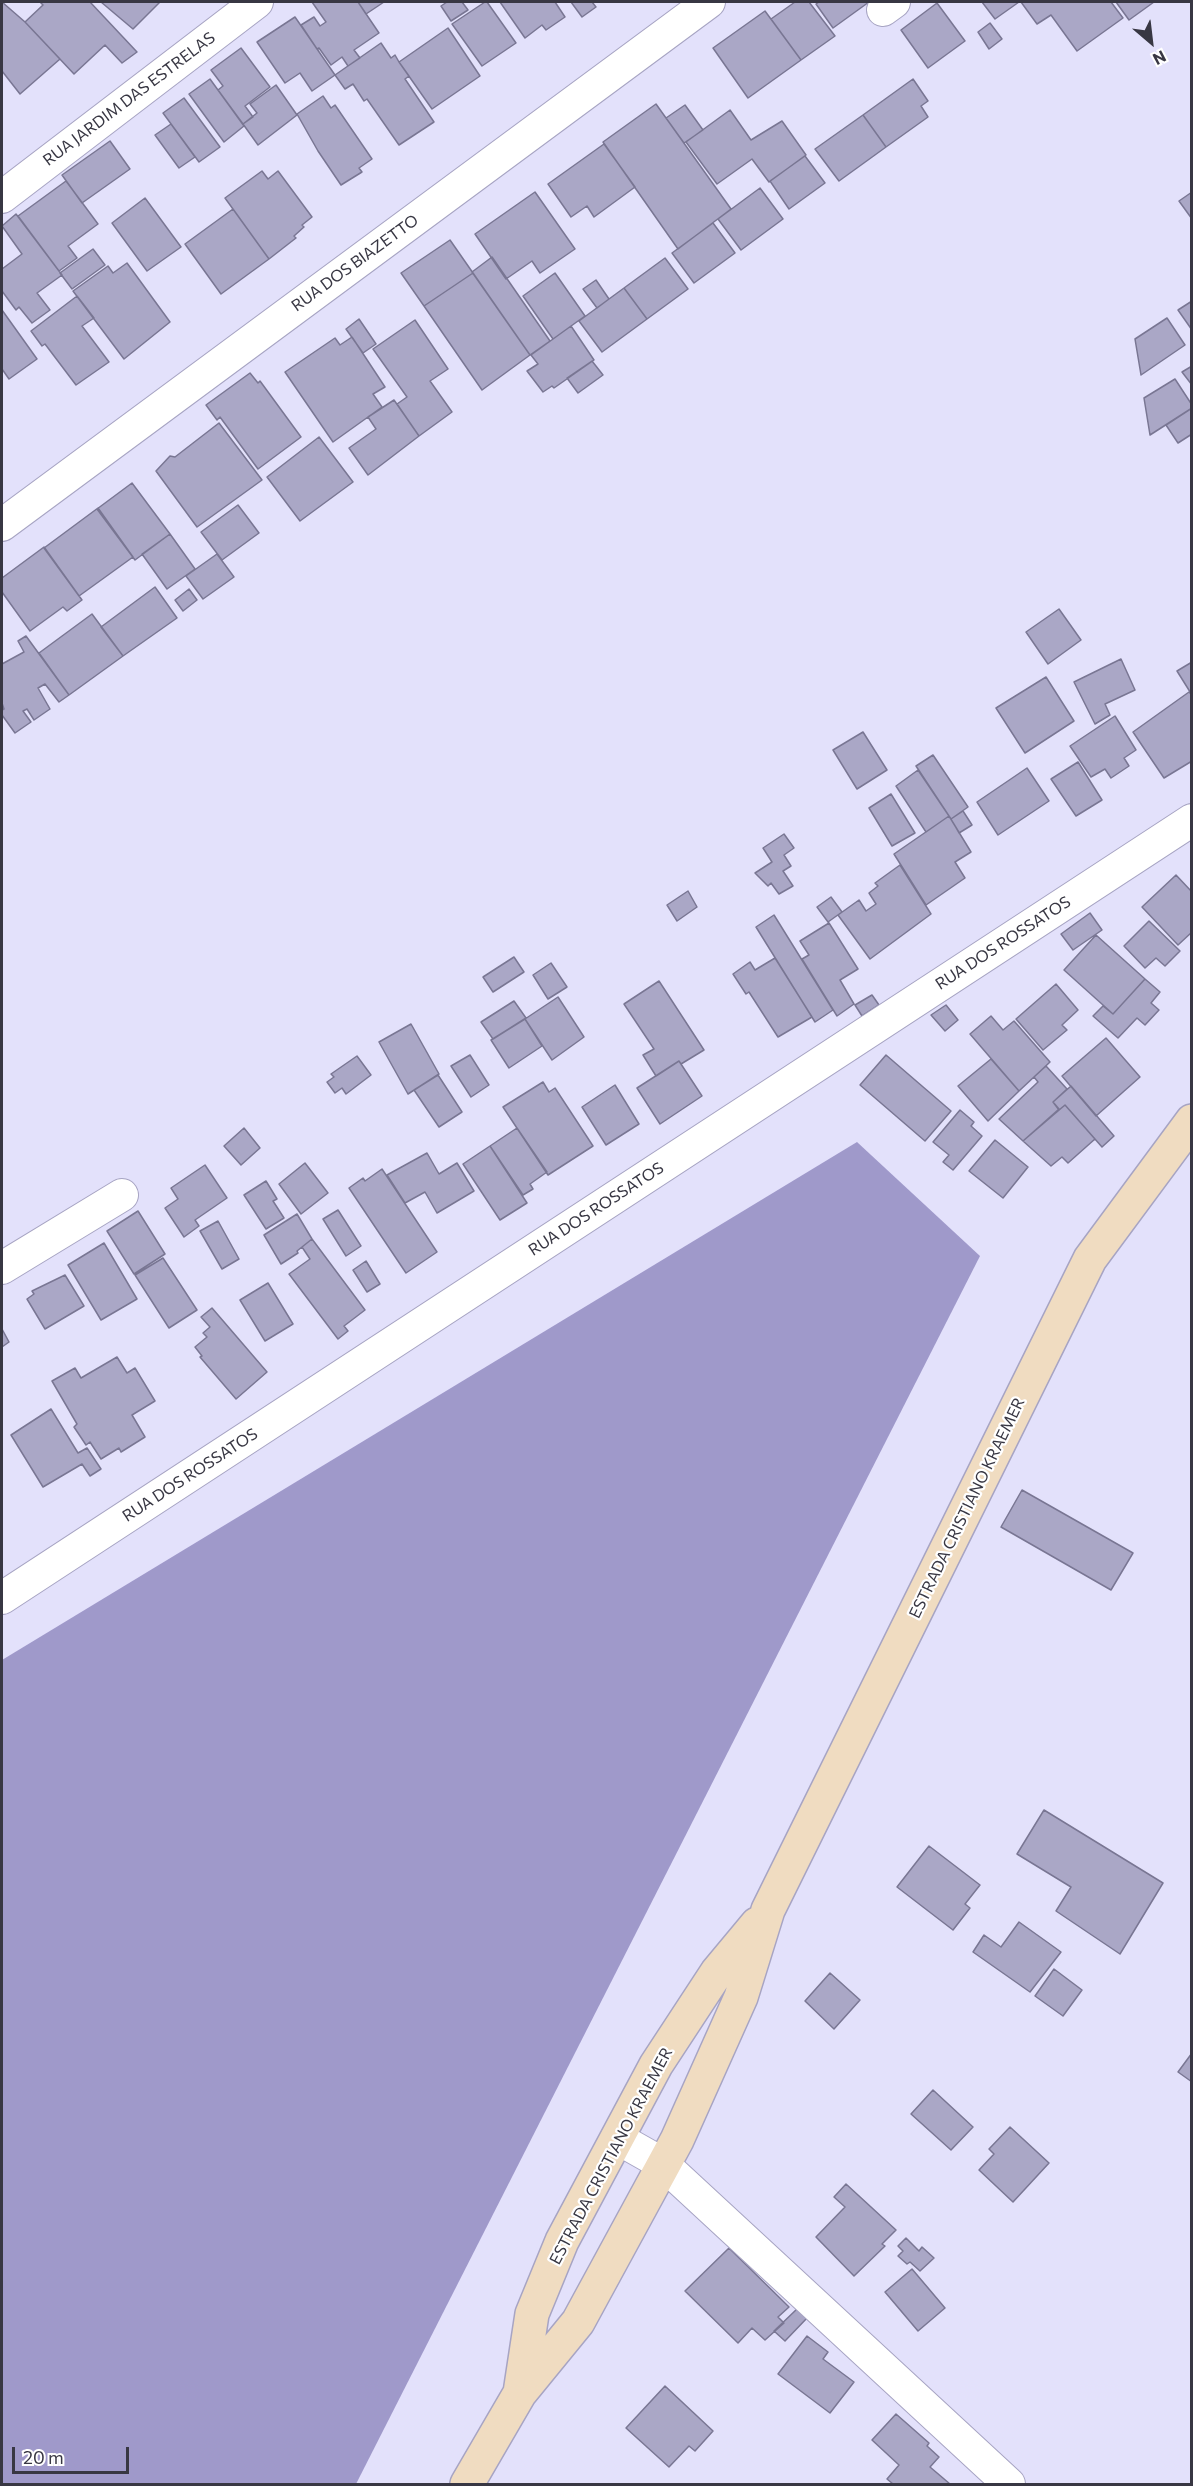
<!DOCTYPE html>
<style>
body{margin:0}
#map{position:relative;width:1193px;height:2486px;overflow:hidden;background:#e3e1fb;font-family:Commissioner,sans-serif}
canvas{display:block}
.frame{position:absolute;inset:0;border:3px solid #383743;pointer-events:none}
.north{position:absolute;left:1121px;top:12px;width:60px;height:60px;-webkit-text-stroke:4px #fff;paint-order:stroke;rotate:152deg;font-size:16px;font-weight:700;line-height:24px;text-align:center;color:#383743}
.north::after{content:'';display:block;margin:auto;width:21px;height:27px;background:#383743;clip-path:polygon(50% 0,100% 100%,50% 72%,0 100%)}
.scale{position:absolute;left:12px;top:2447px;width:117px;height:27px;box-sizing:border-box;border:3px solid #383743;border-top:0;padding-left:8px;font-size:18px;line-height:21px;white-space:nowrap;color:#383743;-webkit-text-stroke:4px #fff;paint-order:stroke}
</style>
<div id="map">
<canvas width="1193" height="2486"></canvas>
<div class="frame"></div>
<div class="north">N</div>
<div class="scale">20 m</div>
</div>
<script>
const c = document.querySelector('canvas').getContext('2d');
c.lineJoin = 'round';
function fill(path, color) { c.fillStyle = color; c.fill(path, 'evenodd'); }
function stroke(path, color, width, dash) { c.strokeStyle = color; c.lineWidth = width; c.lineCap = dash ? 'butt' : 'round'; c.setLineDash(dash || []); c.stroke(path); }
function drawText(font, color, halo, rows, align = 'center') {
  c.font = font + ' Commissioner,sans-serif'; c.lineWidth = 4.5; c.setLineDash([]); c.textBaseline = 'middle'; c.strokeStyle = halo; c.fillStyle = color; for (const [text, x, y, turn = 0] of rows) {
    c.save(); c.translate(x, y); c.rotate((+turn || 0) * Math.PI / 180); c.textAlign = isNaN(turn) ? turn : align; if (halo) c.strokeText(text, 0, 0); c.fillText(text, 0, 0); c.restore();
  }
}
fill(new Path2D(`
 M857,1142L980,1256L356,2484H2V1660Z`), '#9f99ca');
const building = new Path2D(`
 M2,2L25,22L60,59L20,94L2,71Z
 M40,2H90L137,52L122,63L105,45L74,74L25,22L43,5Z
 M101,2H160L133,29Z
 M312,2H358L379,33L354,50L360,58L348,66L342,57L331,65L319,48L317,49L301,25L314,17L320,26L326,22Z
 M358,2H384L366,14Z
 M447,2H462L468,10L451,21L441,6Z
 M485,2H487L516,43L482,66L452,24Z
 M500,2H555L565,17L546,30L542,25L525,38Z
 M571,2H592L596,7L582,17Z
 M795,2H809L835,36L801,60L771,19Z
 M819,2H869L833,28L816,4Z
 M982,2H1019L995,19Z
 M1021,2H1111L1123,18L1077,51L1051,15L1037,24Z
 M1116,2H1154L1129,20Z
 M937,3L965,41L928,68L901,30Z
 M765,11L801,60L748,98L713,48Z
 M295,17L335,75L312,91L300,73L285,83L257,42Z
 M990,23L1002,39L989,49L978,32Z
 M448,28L480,76L432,109L399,62Z
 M381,43L391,58L395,55L399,62L409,76L405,79L434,122L399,145L367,99L364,101L353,84L345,89L335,75Z
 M241,48L270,87L245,106L253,117L243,124L218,90L223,86L211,70Z
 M210,79L244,126L224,142L189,94Z
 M913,79L928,101L921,106L928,117L886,147L863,115Z
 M276,85L297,115L258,145L243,124L257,113L250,104Z
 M323,96L331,108L335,105L372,159L359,168L362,172L341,185L318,151L297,114Z
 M184,98L220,147L199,162L163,113Z
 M656,104L731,209L678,249L603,142Z
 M685,105L703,130L684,143L666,118Z
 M730,110L751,140L782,121L806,155L769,182L752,159L717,184L686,142Z
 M863,115L886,147L839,181L815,149Z
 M171,124L195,157L179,168L155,135Z
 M110,141L130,169L82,203L62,175Z
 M604,144L635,187L594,217L587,206L571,217L548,184Z
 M805,156L825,183L789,209L770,181Z
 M262,171L268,179L278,171L312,217L302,225L304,227L294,236L296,238L269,259L225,198Z
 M66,181L98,224L68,246L77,258L59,271L18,216Z
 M760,188L783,219L741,250L718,219Z
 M535,192L575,249L540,273L532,261L506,279L475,234Z
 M1192,192V219L1179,201Z
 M145,198L181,247L147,271L112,223Z
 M233,209L269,259L221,294L185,244Z
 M16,214L62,275L37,293L50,310L32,323L19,307L16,310L2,291V269L22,254L2,226Z
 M713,223L735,253L694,283L672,253Z
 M450,240L473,273L424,306L401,273Z
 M93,249L105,265L72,289L60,273Z
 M492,257L550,341L530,355L472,272Z
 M665,258L688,289L647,319L624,288Z
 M127,263L170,322L124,359L73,291L108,266L113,273Z
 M473,273L530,355L482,390L424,306Z
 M555,273L585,316L553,339L523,296Z
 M596,280L609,299L597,308L583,289Z
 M624,288L647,319L602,352L579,321Z
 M77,296L94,318L82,326L109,362L76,385L45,344L42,346L31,331Z
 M1192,301V330L1178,310Z
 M2,310L37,359L9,379L2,369Z
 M1167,318L1185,345L1141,375L1135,339Z
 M359,319L376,344L363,353L346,329Z
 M415,320L448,369L430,381L452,412L419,436L397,404L407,397L373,349Z
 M571,326L594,360L554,388L552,386L543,392L527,371L538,364L531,355Z
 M352,337L385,387L373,394L382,407L333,442L285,372L335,338L340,345Z
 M592,361L603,375L578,393L567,378Z
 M1192,366V385L1182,372Z
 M250,373L258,383L260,381L301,437L258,469L220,417L217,420L206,405Z
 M1175,379L1192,405V408L1150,435L1144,398Z
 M394,400L419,436L368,475L349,448L376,429L368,417Z
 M1192,408V434L1178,443L1166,425Z
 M219,423L262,480L197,527L156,471L170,456L175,457Z
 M319,437L353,482L300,521L267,477Z
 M132,483L170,534L135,560L97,509Z
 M238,505L259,533L222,560L201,532Z
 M98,508L133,557L79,596L44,548Z
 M170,534L195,569L167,589L142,554Z
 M44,547L82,600L67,611L63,607L30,631L2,592V578Z
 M217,554L234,577L203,599L186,576Z
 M155,587L177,618L123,656L101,627Z
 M189,589L197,600L183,611L175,600Z
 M1059,609L1081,640L1048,664L1026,632Z
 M92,614L123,656L69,695L39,653Z
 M26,636L69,695L59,702L45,684L38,688L50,709L34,720L27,709L23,711L31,722L15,733L2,715V710L4,709L2,703V664L24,652L18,641Z
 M1121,659L1135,690L1105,704L1110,715L1095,724L1074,682Z
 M1192,662V695L1177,671Z
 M1046,677L1074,721L1025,753L996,708Z
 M1189,692L1192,695V761L1164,778L1133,732Z
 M1115,716L1136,750L1124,758L1129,766L1111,778L1105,769L1091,777L1070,746Z
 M863,732L887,770L857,789L833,750Z
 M933,755L968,807L951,819L916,766Z
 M1078,762L1102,800L1076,816L1051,779Z
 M1027,768L1049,801L998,835L977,802Z
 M918,770L949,816L926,832L896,786Z
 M891,794L915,833L892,846L869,808Z
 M963,811L972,825L959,833L951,819Z
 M949,816L971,852L955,862L965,878L926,905L894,854Z
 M784,834L794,848L784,855L791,866L783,871L793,886L779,894L771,883L768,886L755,873L772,862L763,848Z
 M900,865L931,914L870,959L838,915L859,900L866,911L876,904L869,893L878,886L875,883Z
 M1176,875L1192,892V932L1178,945L1142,907Z
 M688,891L697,907L677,921L667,905Z
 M831,897L842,912L828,922L817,907Z
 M1090,913L1102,930L1073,950L1061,934Z
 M774,915L833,1010L815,1022L756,927Z
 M1149,921L1180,951L1165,966L1156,958L1145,968L1124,946Z
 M829,923L858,969L840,980L854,1004L837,1016L802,959L809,955L800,941Z
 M1096,935L1145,979L1113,1014L1064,970Z
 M514,957L524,972L493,992L483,977Z
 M775,958L812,1017L778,1037L749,992L746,994L733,974L750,962L755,970Z
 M551,963L567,987L548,999L533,975Z
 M1145,979L1160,992L1151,1003L1159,1010L1145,1025L1137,1018L1118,1038L1093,1016L1103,1006L1113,1014Z
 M659,981L704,1050L681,1064L679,1061L656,1076L643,1055L654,1049L624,1004Z
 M1056,984L1078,1010L1062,1025L1067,1030L1043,1050L1016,1019Z
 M872,995L879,1005L862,1016L855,1005Z
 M558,997L584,1037L552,1060L525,1019Z
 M514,1001L526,1018L493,1039L481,1022Z
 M946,1005L958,1020L945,1031L931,1015Z
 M991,1016L1003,1030L1014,1021L1050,1062L1019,1091L970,1034Z
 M525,1019L542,1046L509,1068L491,1040Z
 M411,1024L439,1074L408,1094L379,1042Z
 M1106,1038L1140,1077L1096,1116L1062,1076Z
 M470,1055L489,1085L471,1097L451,1066Z
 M886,1055L951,1111L925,1141L860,1085Z
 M357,1056L371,1075L346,1094L342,1088L335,1093L327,1082L334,1077L331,1074Z
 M991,1059L1019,1091L988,1121L958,1086Z
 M679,1061L702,1096L660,1124L637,1088Z
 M1046,1066L1067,1089L1053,1102L1059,1109L1023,1141L999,1119L1038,1082L1034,1077Z
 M438,1075L462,1112L439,1127L414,1090Z
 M543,1082L549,1092L555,1088L593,1146L548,1175L503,1107Z
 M615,1085L639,1124L606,1145L582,1107Z
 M1071,1086L1114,1136L1102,1147L1065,1105L1059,1110L1053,1102Z
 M1065,1105L1095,1139L1068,1163L1062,1157L1051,1166L1023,1141Z
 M960,1110L974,1122L971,1126L982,1136L953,1170L943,1162L949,1155L933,1142Z
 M244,1128L260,1148L241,1165L224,1146Z
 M517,1128L547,1172L530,1184L533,1189L523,1195L490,1146Z
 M995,1140L1028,1167L1003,1198L969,1171Z
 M490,1146L527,1203L500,1220L463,1164Z
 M427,1153L439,1174L457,1163L474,1191L437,1213L425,1192L405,1203L387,1175Z
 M305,1163L328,1193L301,1214L279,1184Z
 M205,1165L227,1198L195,1220L199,1226L184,1237L165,1208L178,1199L171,1188Z
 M382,1169L437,1252L406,1273L349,1188L363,1178L365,1181Z
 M266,1181L277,1199L273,1201L284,1218L266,1229L244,1195Z
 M338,1210L361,1246L346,1256L323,1219Z
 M138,1211L165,1254L134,1274L107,1231Z
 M297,1214L312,1239L297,1251L298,1253L281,1264L264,1235Z
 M218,1221L239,1259L222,1269L200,1231Z
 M312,1239L365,1310L344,1326L348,1331L338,1339L289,1274L310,1259L302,1247Z
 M104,1243L137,1299L101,1320L68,1265Z
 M163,1258L197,1310L169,1328L135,1275Z
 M366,1261L380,1284L367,1292L353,1270Z
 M65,1275L84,1306L45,1329L27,1299L34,1294L32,1291Z
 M268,1283L293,1324L265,1341L240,1300Z
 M212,1308L267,1372L236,1399L200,1357L202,1356L195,1347L207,1337L203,1333L210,1327L201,1317Z
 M2,1329L9,1342L2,1347Z
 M117,1357L127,1373L135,1368L155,1401L132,1415L145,1437L121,1452L119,1448L101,1459L90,1442L86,1445L74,1427L77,1424L52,1381L75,1368L81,1378Z
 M51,1409L78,1453L87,1448L101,1469L90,1476L82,1464L43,1487L11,1435Z
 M1022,1490L1133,1553L1111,1590L1001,1527Z
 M1044,1810L1163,1883L1120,1954L1056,1911L1071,1887L1017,1854Z
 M929,1846L980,1885L965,1904L970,1908L953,1930L897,1887Z
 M1019,1922L1061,1952L1030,1992L973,1952L984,1935L1001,1947Z
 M1054,1969L1082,1990L1063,2016L1035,1996Z
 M830,1973L860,2000L834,2029L805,2001Z
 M1192,2053V2082L1178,2072Z
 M933,2090L973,2127L951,2150L911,2114Z
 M1010,2127L1049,2163L1013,2202L979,2170L994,2154L989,2149Z
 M846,2184L896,2230L882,2244L885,2246L854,2276L816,2237L845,2207L834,2197Z
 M906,2238L919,2251L922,2247L934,2258L920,2271L910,2262L907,2264L898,2256L903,2251L898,2246Z
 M729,2248L789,2307L778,2317L784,2323L765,2340L752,2328L738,2343L685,2291Z
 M912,2269L945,2308L918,2331L885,2292Z
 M798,2308L808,2317L785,2341L774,2331Z
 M807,2336L828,2352L823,2359L854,2382L830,2413L778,2374Z
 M665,2386L713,2431L695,2451L689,2446L669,2467L626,2428Z
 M896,2414L929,2443L927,2446L939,2457L930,2467L950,2484H893L887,2479L899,2465L872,2440Z`);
fill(building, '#aaa7c6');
stroke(building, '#797693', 1.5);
const street = new Path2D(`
 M883,10L894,2
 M2,197L257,2
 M2,525L709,2
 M2,1268L122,1195
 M2,1598L1192,820
 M617,2138L663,2164L1009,2484`);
const secondary = new Path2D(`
 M520,2393L532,2314L562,2241L656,2065L717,1972L757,1924
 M467,2484L520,2393L578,2322L677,2140L741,1997L768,1910L1090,1259L1192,1121`);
stroke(street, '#a7a4c3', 34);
stroke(secondary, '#a7a4c3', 36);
stroke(street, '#fff', 32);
stroke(secondary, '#f0dcc1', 33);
drawText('16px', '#383743', '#fff', [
 ["RUA JARDIM DAS ESTRELAS",129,99,-37],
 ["RUA DOS BIAZETTO",355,263,-36],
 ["RUA DOS ROSSATOS",1003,943,-33],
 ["RUA DOS ROSSATOS",596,1209,-33],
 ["RUA DOS ROSSATOS",190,1475,-33],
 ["ESTRADA CRISTIANO KRAEMER",967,1508,-64],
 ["ESTRADA CRISTIANO KRAEMER",611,2156,-62]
]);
</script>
